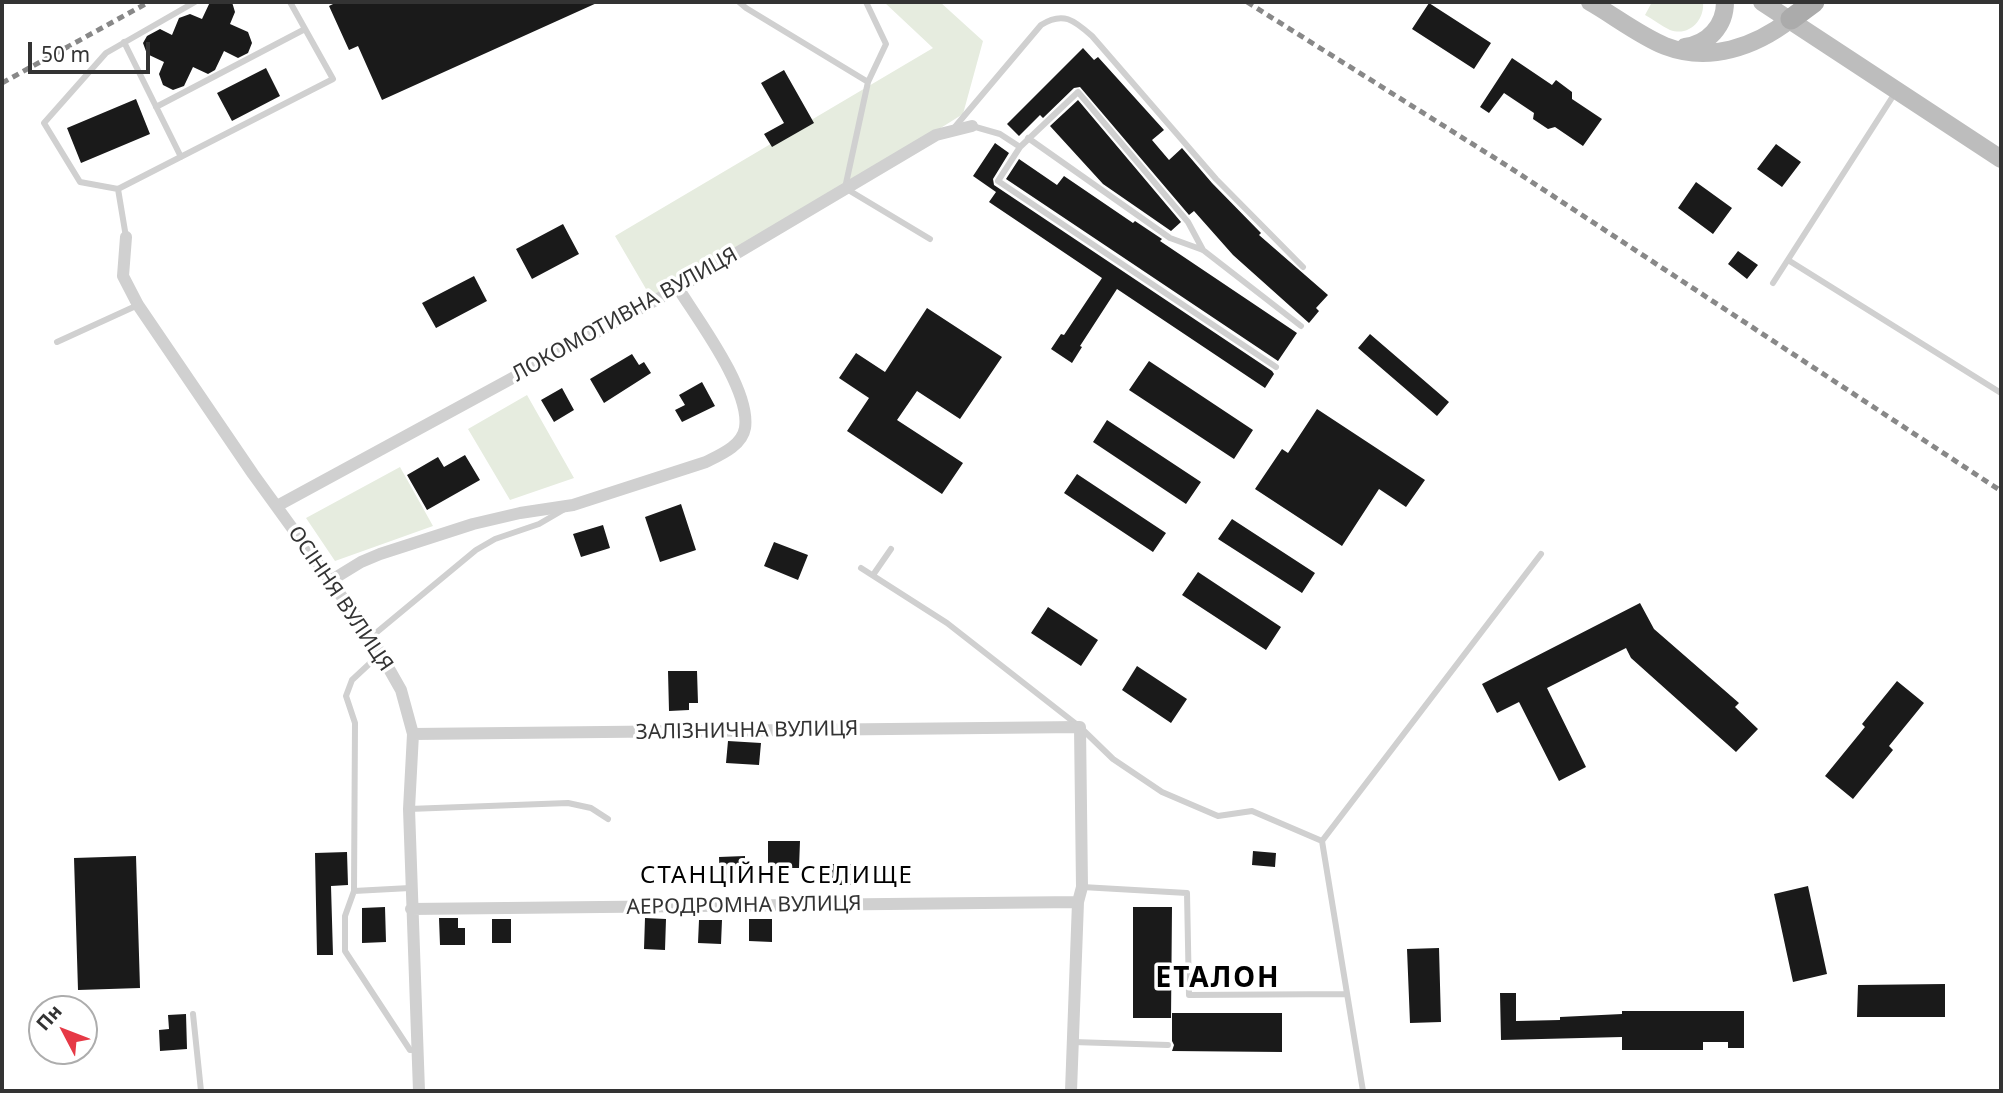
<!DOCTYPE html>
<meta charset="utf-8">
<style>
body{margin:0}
#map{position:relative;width:2003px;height:1093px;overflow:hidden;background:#fff;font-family:"Noto Sans",sans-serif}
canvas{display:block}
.frame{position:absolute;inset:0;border:4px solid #333;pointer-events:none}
.north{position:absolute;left:28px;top:995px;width:70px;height:70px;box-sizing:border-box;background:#fff;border:2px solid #adadad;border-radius:50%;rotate:312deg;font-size:19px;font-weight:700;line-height:28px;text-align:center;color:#333}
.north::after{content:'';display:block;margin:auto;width:24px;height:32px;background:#e63946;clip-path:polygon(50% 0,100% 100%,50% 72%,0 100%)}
.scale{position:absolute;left:28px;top:42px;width:122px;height:32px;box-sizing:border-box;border:4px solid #333;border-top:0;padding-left:9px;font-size:21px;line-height:24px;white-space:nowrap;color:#333;-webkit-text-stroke:5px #fff;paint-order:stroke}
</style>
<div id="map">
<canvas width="2003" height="1093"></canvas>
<div class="frame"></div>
<div class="north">Пн</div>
<div class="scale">50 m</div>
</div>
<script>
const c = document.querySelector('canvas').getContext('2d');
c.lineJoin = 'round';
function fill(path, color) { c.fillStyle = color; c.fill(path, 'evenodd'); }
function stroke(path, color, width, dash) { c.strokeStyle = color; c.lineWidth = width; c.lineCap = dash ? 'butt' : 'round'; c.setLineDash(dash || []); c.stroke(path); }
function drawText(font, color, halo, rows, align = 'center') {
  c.font = font + ' "Noto Sans",sans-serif'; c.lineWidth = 7; c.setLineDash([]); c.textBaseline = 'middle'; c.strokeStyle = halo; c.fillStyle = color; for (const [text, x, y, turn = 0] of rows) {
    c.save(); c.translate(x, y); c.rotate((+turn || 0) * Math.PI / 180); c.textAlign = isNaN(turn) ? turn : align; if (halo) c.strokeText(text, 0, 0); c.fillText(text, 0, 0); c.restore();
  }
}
fill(new Path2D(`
 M884,2H940L983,41L963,114L845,188L653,301L615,236L933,48Z
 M1652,2H1703C1705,20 1689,37 1670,30C1661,26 1653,19 1645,15Z
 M527,395L574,478L510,500L468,429Z
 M400,467L433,526L335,561L306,518Z`), '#e6ecdf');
fill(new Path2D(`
 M210,2H232L235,12L230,24L248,32L252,43L248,53L238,58L224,51L215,70L208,74L193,67L184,86L173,90L163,85L159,74L164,62L147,54L143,43L147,36L160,29L172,35L179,18L190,14L202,19Z
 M337,2H599L382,100L358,46L349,50L329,6Z
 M1429,3L1491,43L1474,69L1412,29Z
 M1083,48L1094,60L1098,57L1164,130L1152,140L1169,160L1182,148L1212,183L1261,233L1259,235L1328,295L1316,308L1319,311L1309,323L1233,255L1194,211L1189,215L1080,87L1074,88L1043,118L1040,115L1019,136L1007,124Z
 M1512,58L1552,85L1556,80L1572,92V99L1602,119L1583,146L1555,127L1548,129L1533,119L1534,113L1504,93L1489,113L1480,107Z
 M266,68L280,96L232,121L217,93Z
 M784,70L814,123L772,147L764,134L784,123L761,83Z
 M136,99L150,134L81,163L67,128Z
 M1078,100L1181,222L1171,231L1103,184L1050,126Z
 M995,143L1009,153L993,179L994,185L1272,371L1274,374L1265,388L1117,289L1080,346L1082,347L1072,363L1051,349L1061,334L1064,335L1102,278L989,202L996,192L973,176Z
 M1776,144L1801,162L1782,187L1757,169Z
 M1019,159L1057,185L1064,176L1133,223L1135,221L1162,239L1160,241L1297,333L1278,361L1006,179Z
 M1696,182L1732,208L1713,234L1678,208Z
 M563,224L579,254L532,279L516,249Z
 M1738,251L1758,265L1747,279L1728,264Z
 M474,276L487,301L436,328L422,303Z
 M927,308L1002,357L960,419L917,391L897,420L963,463L942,494L847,431L869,398L839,378L856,353L885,372Z
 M1370,334L1449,402L1437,416L1358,348Z
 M632,354L639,365L644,362L651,373L604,403L590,379Z
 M1149,361L1253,430L1234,459L1129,390Z
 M702,382L715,406L682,422L675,410L685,405L679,395Z
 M562,388L574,410L554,422L541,400Z
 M1317,409L1425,480L1406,507L1379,489L1342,546L1255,489L1282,449L1288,453Z
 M1107,420L1201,482L1186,504L1093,442Z
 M465,455L480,480L427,510L407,475L438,457L444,467Z
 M1077,474L1166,533L1153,552L1064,493Z
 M681,504L696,550L660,562L645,517Z
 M1232,519L1315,573L1302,593L1218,539Z
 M603,525L610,548L581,557L573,534Z
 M774,542L808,555L798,580L764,566Z
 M1198,572L1281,627L1266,650L1182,595Z
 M1640,603L1654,629L1739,703L1735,707L1758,729L1736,752L1631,658L1626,648L1547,688L1586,767L1559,781L1519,702L1497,713L1482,684Z
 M1048,607L1098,640L1081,666L1031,633Z
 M1137,666L1187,699L1171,723L1122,690Z
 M668,671H697L698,703H689V710L669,711Z
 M1897,681L1924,703L1889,746L1893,750L1853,799L1825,776L1865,727L1862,724Z
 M728,741L761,743L759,765L726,763Z
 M768,841H800L799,868H768Z
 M1253,851L1276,853L1275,867L1252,865Z
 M347,852L348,885L331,886L333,955H317L315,853Z
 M136,856L140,988L78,990L74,858Z
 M745,856V883L720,884L719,857Z
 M832,864H859V885H832Z
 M1808,886L1827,974L1793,982L1774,894Z
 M385,907L386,942L362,943V908Z
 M1133,907H1172L1171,1018H1133Z
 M439,918H458V928H465V945H440Z
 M645,918L666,919L665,950L644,949Z
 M492,919H511V943H492Z
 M749,919H772V942L749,941Z
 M699,920H722L721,944L698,943Z
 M1439,948L1441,1022L1410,1023L1407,949Z
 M1945,984V1017H1857L1858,985Z
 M1500,993H1516V1021L1560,1020V1017L1622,1014V1011H1744V1048H1728V1042H1703V1050H1622V1037L1501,1040Z
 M1172,1013H1282V1052L1172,1051L1174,1045L1172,1041Z
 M186,1014L187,1049L160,1051L159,1030L169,1029L168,1015Z`), '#1a1a1a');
stroke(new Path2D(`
 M195,2L106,53L44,123L80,182L118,189L333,79L290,2
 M739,2L746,8L868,82
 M866,2L886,44L868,82L845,188L930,239
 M124,42L181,157
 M156,107L305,29
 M972,126L1000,134L1020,147
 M954,128L1041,25C1063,11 1074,20 1092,36L1216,179L1303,267
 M1028,138L1170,238L1203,250L1301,326
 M118,189L126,237
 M1203,250L1188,222L1078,92L1020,147L998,181L1276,367
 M1788,260L2001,393
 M1773,283L1895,93
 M57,342L138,305
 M861,568L947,623L1080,727L1113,759L1162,792L1218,816L1252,811L1322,841
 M873,575L891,549
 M371,637L476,550L495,539L539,524L563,510
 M409,809L568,803L591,808L608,819
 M1082,887L1187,893L1189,995L1347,994
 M410,888L354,891L345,916V951L410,1050H417
 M354,891L355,723L346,696L352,680L381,653
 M193,1014L201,1091
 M1073,1042L1168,1045
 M1363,1091L1322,841L1541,554`), '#d0d0d0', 6);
stroke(new Path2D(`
 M126,237L123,276L138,305L253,474L371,637L401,690L413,734L409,809L419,1091
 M277,506L678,288L936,135L972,126
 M330,581L361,562L380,554L473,524L520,513L573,505L706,462C720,455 742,446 745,428C751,390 698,320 678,288
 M413,734L1080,727L1082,887L1078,902L1071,1091
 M411,909L1078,902`), '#d0d0d0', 12);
stroke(new Path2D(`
 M1590,2C1613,15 1640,36 1665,46C1709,63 1755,47 1791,19
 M1762,2L2001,159
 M1685,47C1708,44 1725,26 1725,2`), '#bdbdbd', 18);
stroke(new Path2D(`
 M1791,19L1814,2`), '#ababab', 21);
stroke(new Path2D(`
 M1247,2L1509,167L2001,491
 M2,83L149,2`), '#888', 5, [7, 5]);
drawText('21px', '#333', '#fff', [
 ["ЛОКОМОТИВНА ВУЛИЦЯ",625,315,-29],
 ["ОСІННЯ ВУЛИЦЯ",340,599,56],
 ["ЗАЛІЗНИЧНА ВУЛИЦЯ",747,731,-1],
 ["АЕРОДРОМНА ВУЛИЦЯ",744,906,-1]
]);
c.letterSpacing = '2px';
drawText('24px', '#000', '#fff', [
 ["СТАНЦІЙНЕ СЕЛИЩЕ",777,876]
]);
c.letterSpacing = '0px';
c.letterSpacing = '2px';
drawText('bold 28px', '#000', '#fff', [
 ["ЕТАЛОН",1218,979]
]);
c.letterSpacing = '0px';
</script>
